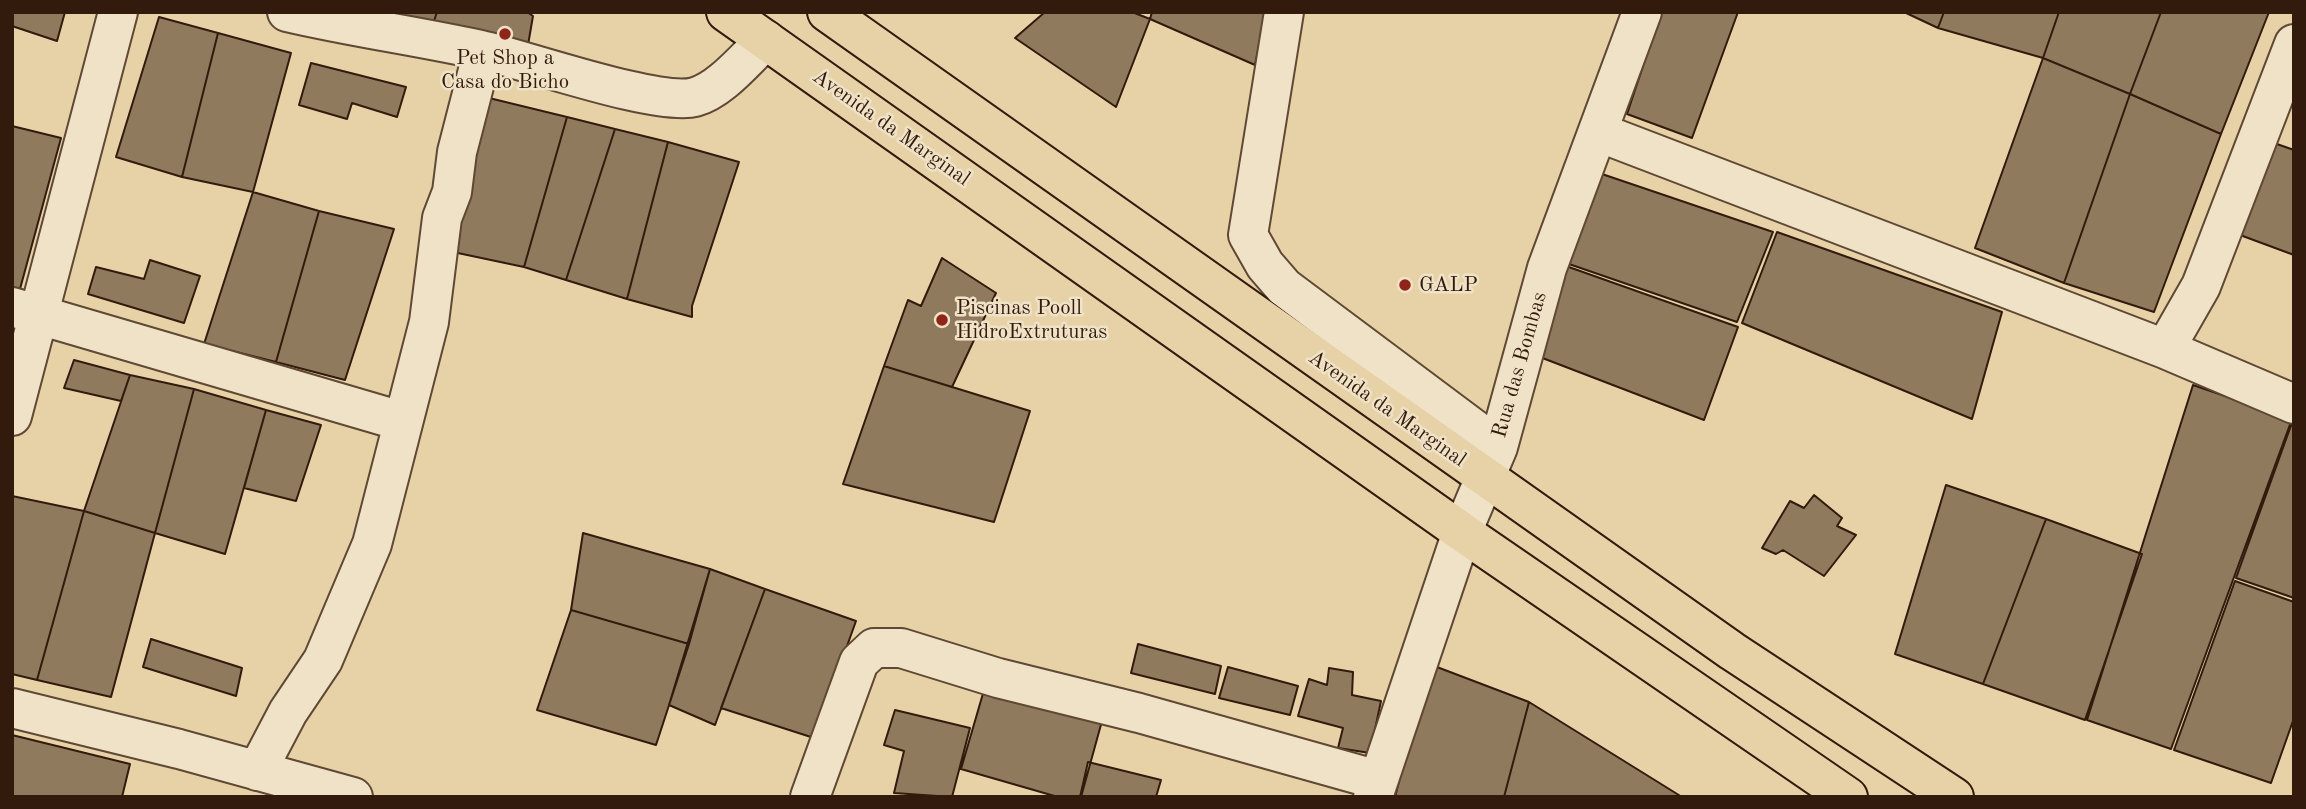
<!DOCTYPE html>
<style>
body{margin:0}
#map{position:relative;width:2306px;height:809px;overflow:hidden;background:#e7d2a8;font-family:"Old Standard TT",serif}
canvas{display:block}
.frame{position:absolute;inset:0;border:14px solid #321a0d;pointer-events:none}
</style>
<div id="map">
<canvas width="2306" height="809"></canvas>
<div class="frame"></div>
</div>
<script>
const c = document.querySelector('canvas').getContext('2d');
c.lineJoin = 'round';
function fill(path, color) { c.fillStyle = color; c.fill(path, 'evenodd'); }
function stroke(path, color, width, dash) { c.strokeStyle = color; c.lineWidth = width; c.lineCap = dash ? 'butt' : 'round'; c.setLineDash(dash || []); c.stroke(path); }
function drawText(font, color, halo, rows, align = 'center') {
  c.font = font + ' "Old Standard TT",serif'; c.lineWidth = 5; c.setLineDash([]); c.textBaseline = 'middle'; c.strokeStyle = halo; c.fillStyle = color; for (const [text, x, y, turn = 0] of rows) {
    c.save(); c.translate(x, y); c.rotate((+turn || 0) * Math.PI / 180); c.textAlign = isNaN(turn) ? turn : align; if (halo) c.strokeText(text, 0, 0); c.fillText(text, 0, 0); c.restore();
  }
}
const building = new Path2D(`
 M12,12H65L57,41L12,26Z
 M387,12H437L433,24Z
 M437,12H527L533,16L528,45L433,24Z
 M1045,12H1132L1150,19L1116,107L1015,38Z
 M1152,12H1266L1255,65L1150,19Z
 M1661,12H1738L1692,138L1627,114Z
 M1904,12H1944L1938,28Z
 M1944,12H2059L2043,58L1938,28Z
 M2059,12H2161L2130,94L2043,58Z
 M2161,12H2269L2221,134L2130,94Z
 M159,17L218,33L182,177L116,157Z
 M218,33L291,53L253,192L182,177Z
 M2043,58L2130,94L2064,283L1975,248Z
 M311,63L406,87L397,117L352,103L347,119L299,105Z
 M2130,94L2221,134L2154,312L2064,283Z
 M489,98L567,117L524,267L453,252Z
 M567,117L615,129L566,280L524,267Z
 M12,126L61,138L20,289L12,287Z
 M615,129L668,142L627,299L566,280Z
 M668,142L739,162L692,306V317L627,299Z
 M2274,143L2294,150V255L2240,235Z
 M1599,173L1773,232L1737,322L1566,263Z
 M253,192L319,211L276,362L204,344Z
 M319,211L394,229L345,380L276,362Z
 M1777,232L2002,312L1972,419L1742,323Z
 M942,258L996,293L952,387L884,366L908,300L921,306Z
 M150,260L200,276L184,323L88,294L96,267L144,279Z
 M1566,266L1738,327L1704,420L1532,354Z
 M74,360L130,375L121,401L64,388Z
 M884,366L1030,411L994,522L843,484Z
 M130,375L194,389L155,533L84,511Z
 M2193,385L2292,419L2171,749L2087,720Z
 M194,389L266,410L225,554L155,533Z
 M266,410L321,425L296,501L244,488Z
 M2293,420L2294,421V598L2236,578Z
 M1946,485L2046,519L1983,684L1895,654Z
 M1814,495L1842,518L1837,526L1856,535L1824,576L1783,550L1776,554L1762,548L1790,501L1804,508Z
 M12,496L84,511L37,680L12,674Z
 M84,511L155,533L111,697L37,680Z
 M2046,519L2142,554L2085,720L1983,684Z
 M583,533L710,569L689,644L571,610Z
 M710,569L765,589L715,725L669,705Z
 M2235,581L2294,602V718L2271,783L2174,750Z
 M765,589L856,621L814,738L721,708Z
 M571,610L689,644L656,745L537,710Z
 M151,639L242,668L236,696L143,667Z
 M1138,644L1221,666L1215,694L1131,673Z
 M1429,664L1529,702L1504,797H1395Z
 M1228,667L1298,686L1290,715L1219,698Z
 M1329,668L1353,672L1352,695L1381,701L1370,753L1338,748L1343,728L1298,716L1309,679L1327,685Z
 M984,690L1102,721L1081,797H1058L961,769Z
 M1529,702L1682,797H1504Z
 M895,710L970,728L952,797L894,793L904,751L884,745Z
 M12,735L130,764L122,797H12Z
 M1088,762L1161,780L1156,797H1080Z`);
fill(building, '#907a5e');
stroke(building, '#321a0d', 2);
const minor = new Path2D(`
 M287,12C351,27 417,36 481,50C526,60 658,107 695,97C721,90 746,58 766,40
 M1284,12L1248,235L1265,265L1284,287L1498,447
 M2294,44L2201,286L2165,349L2294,404
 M1598,132L2165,349
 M12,307L401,421
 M12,416L118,12
 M12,708L179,749L353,797
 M257,771L288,712L323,660L372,544L429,322L442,218L452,192L457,152L483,51
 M810,797L859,662L874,648H901L998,678L1139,713L1378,780
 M1373,797L1462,532L1498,447L1547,268L1642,12`);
const major = new Path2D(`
 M726,12L1462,532L1848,797
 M827,12L1732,651L1954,797`);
stroke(minor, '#5f4834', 42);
stroke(major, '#321a0d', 42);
stroke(minor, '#efe2c6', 38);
stroke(major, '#e7d2a8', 38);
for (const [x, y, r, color] of [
 [505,34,7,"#8f2418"],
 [1405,285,7,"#8f2418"],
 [942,320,7,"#8f2418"]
]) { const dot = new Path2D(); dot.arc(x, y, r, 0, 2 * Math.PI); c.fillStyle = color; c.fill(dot); stroke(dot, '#efe2c6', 2.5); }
drawText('21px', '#321a0d', '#efe2c6', [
 ["Pet Shop a",505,58,"center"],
 ["Casa do Bicho",505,82,"center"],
 ["GALP",1419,285],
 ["Piscinas Pooll",956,308],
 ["HidroExtruturas",956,332]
], 'left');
drawText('21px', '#321a0d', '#efe2c6', [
 ["Avenida da Marginal",891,128,35],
 ["Rua das Bombas",1520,365,-74],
 ["Avenida da Marginal",1387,409,35]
]);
</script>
